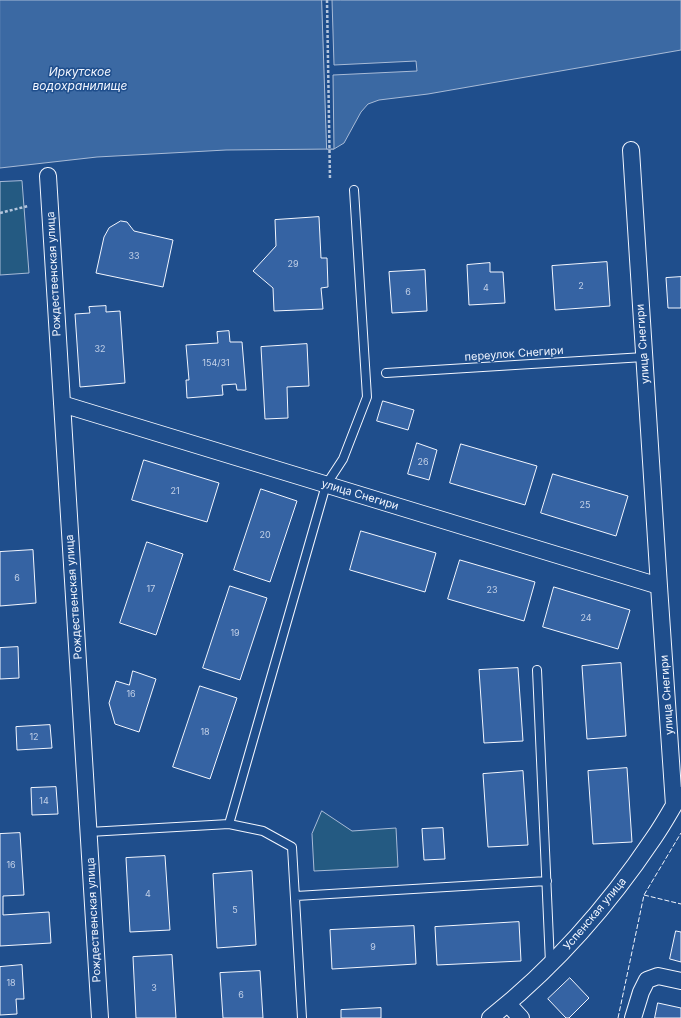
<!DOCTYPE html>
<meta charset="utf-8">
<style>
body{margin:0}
canvas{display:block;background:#1f4e8c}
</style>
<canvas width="681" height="1018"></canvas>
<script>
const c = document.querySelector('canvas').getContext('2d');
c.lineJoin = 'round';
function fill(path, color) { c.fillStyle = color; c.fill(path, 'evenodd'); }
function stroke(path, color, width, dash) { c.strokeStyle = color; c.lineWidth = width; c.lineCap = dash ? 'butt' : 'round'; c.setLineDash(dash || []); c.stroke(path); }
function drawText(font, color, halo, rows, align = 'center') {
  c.font = font + ' Inter,sans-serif'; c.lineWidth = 3; c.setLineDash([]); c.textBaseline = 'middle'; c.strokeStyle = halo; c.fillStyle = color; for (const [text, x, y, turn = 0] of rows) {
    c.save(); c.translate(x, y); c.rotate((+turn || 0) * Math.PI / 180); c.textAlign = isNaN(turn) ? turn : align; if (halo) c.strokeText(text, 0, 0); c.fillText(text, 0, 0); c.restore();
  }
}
const green = new Path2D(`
 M22,181L29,273L0,275V182Z
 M322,811L352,831L396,828L398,867L314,871L312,834Z`);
fill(green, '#245a82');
stroke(green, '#a8bbd7', 1);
const water = new Path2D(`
 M0,0H681V50L428,94L379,100L368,104L361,112L344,143L334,149L226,150L97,157L0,168Z`);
fill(water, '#3b69a3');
stroke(water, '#a8bbd7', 1);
const pier = new Path2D(`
 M322,0H332L334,65L416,61L417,71L333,75L334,149H327Z`);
fill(pier, '#1f4e8c');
stroke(pier, '#a8bbd7', 1);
const building = new Path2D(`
 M319,217L321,258H327L328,287L321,288L323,309L274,311L273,288L253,271L276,246L275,220Z
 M121,221L127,222L134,231L173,240L163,287L96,273L104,237L109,228Z
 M607,262L610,306L555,310L552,266Z
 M490,263V272H503L505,303L469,305L467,265Z
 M425,270L427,311L392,313L389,272Z
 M681,277V308H668L666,278Z
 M106,306V312L120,311L125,383L80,387L75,314L90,313L89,307Z
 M229,331L230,342H242L246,390H237L236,384L222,385L223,395L187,398L186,380H189L186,345L218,343L217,332Z
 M307,344L309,386L287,387L288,418L265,419L261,347Z
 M383,401L414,410L408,430L377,421Z
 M417,443L437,450L429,480L408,474Z
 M461,444L537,466L525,505L450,483Z
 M144,460L219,483L207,522L132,500Z
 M553,474L628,496L616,536L541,513Z
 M261,489L297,501L270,582L234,570Z
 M361,531L436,553L425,592L350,570Z
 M147,542L183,554L156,635L120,623Z
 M33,550L36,603L0,606V552Z
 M460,560L535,582L524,621L448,599Z
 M230,586L267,598L240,680L203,668Z
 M554,587L630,610L618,649L543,627Z
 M18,647L19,678L0,679V648Z
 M621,663L626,736L587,739L582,666Z
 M518,668L523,741L484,743L479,670Z
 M133,671L156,679L139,732L115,724L109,703L116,681L129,685Z
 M200,686L237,698L210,779L173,767Z
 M50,725L52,748L17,750L16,727Z
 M627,768L632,842L593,844L588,771Z
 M523,771L528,845L488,847L483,774Z
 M56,787L58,814L32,815L31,788Z
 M443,828L445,859L424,860L422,829Z
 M20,833L24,895L3,896V915L49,912L51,943L0,946V834Z
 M165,856L170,930L130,932L126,858Z
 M252,871L256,945L217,948L213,874Z
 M519,922L521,961L437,965L435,927Z
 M414,926L416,964L332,969L330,930Z
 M676,931L681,932V962L670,959Z
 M172,955L176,1018H136L133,957Z
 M22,965L24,999H16L17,1014L0,1015V967Z
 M260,971L263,1018H223L220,973Z
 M570,978L589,998L569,1018H566L548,999Z
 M658,1003L681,1008V1018H655Z
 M381,1008V1018H341V1010Z`);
fill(building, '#3563a3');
stroke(building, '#f2f6ff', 1);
const service = new Path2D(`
 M386,373L644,357
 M537,670L550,963
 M229,824L326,485L343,459L367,397L354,190
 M89,832L229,824L263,831L292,847L302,1018
 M296,896L547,881`);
const minor = new Path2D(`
 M631,150L659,586
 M48,176L100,1018
 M62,404L659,586L674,805
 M508,1004L521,1018
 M490,1018C553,968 608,906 653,839C663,825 671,810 680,795
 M633,1018L641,992L647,980L658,976L681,981`);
stroke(service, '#f2f6ff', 10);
stroke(minor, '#f2f6ff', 18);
stroke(new Path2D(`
 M327,0L330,180
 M0,213L28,206`), '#b3c4dc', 2.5, [3, 2]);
stroke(service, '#1f4e8c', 8);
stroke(minor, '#1f4e8c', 16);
stroke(new Path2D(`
 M644,895L681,904
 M618,1018L644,895L681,833`), '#f2f6ff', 1, [5, 2]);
drawText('9px', '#c3d1e8', null, [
 ["33",134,256],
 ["29",293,264],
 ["2",581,286],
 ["4",486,288],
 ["6",408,292],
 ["32",100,349],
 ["154/31",216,363],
 ["26",423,462],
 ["21",175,491],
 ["25",585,505],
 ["20",265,535],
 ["6",17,578],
 ["17",151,589],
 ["23",492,590],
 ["24",586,618],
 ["19",235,633],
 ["16",131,694],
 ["18",205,732],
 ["12",34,737],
 ["14",44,801],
 ["16",11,865],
 ["4",148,894],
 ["5",235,910],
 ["9",373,947],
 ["18",11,983],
 ["3",154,988],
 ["6",241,995]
]);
drawText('11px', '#f2f6ff', '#1f4e8c', [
 ["Рождественская улица",54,274,-93],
 ["улица Снегири",643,344,-94],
 ["переулок Снегири",514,354,-4],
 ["улица Снегири",360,495,17],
 ["Рождественская улица",74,597,-94],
 ["улица Снегири",667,695,-94],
 ["Успенская улица",595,914,-50],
 ["Рождественская улица",94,920,-93]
]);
drawText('italic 12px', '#f2f6ff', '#1f4e8c', [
 ["Иркутское",80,72],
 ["водохранилище",80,86]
]);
</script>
